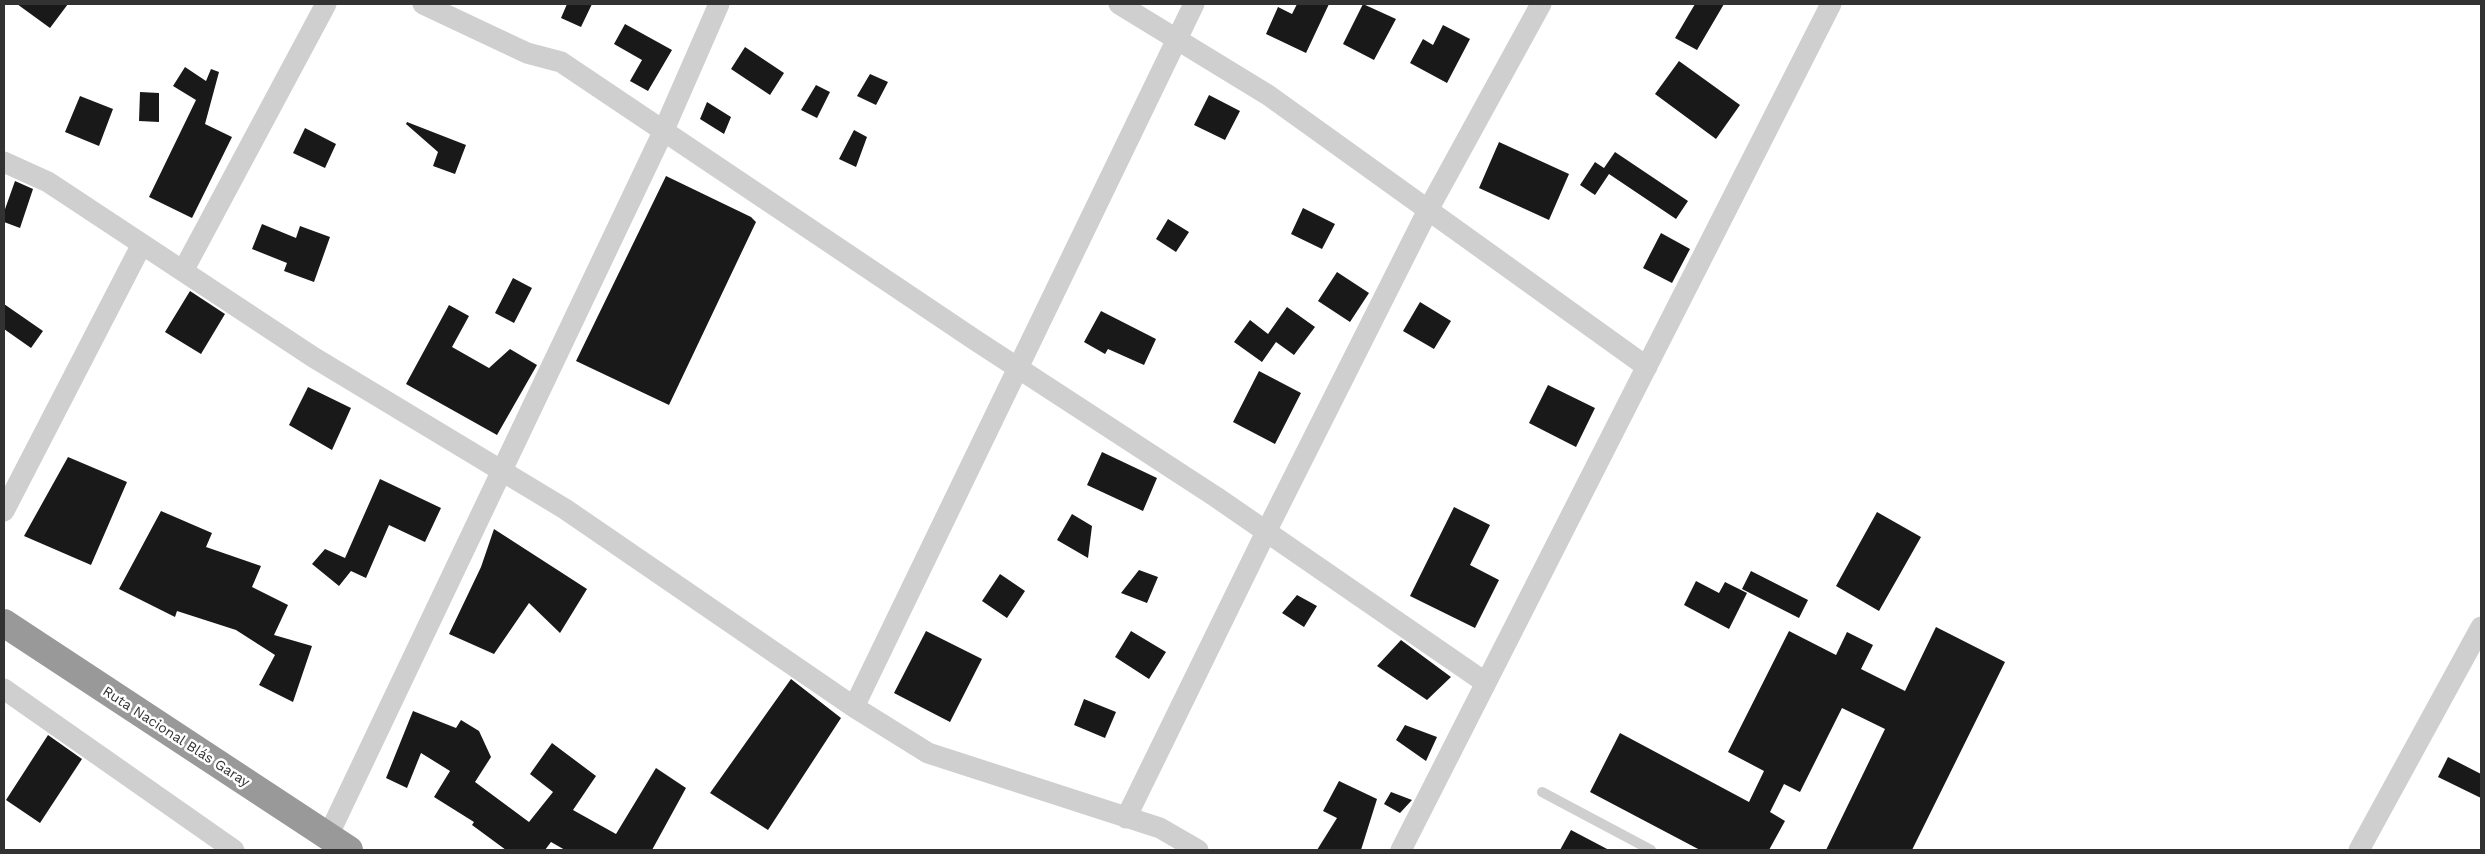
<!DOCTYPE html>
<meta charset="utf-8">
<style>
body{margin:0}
#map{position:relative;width:2485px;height:854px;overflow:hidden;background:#fff;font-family:"Work Sans",sans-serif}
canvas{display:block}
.frame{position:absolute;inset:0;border:5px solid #323232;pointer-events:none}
</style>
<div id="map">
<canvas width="2485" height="854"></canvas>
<div class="frame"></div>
</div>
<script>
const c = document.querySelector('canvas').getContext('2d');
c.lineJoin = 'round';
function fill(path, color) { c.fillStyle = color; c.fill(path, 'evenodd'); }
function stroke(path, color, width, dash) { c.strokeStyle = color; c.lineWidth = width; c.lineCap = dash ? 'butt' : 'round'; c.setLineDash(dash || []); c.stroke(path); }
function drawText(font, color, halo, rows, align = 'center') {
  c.font = font + ' "Work Sans",sans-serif'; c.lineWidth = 5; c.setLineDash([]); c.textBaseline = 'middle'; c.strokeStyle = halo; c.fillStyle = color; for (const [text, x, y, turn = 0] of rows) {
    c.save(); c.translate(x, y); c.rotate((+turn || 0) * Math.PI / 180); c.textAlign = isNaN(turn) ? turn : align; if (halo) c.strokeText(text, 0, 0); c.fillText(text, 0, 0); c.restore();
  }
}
fill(new Path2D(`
 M17,4H68L50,28Z
 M567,4H592L581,27L561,18Z
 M1297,4H1329L1306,53L1266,34L1278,7L1292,14Z
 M1363,4L1396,19L1374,60L1343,44Z
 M1695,4H1724L1697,50L1675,38Z
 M625,24L672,50L648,91L630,81L642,60L614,44Z
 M1443,25L1470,39L1447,83L1410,63L1423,39L1433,45Z
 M745,47L784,73L770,95L731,69Z
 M1679,61L1740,105L1716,139L1655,94Z
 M185,67L206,81L211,69L219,72L205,124L232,137L192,218L149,197L196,100L173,86Z
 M870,74L888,82L876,105L857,96Z
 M816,85L830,92L817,118L801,110Z
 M140,92L159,93V122L139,121Z
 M1209,95L1240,111L1225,140L1194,125Z
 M80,96L113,109L99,146L65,132Z
 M707,102L731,117L724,134L700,119Z
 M407,122L466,145L455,174L433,166L438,152L406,124Z
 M305,128L336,144L325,168L293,153Z
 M854,130L867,137L856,167L839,159Z
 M1499,142L1569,174L1549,220L1479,188Z
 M1615,152L1688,201L1676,219L1609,174L1595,195L1580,185L1595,162L1604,168Z
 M666,176L751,217L756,222L669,405L576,361Z
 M15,181L33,189L20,228L4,222V212Z
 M1303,208L1335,224L1322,249L1291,234Z
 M1168,219L1189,232L1176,252L1156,239Z
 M262,224L296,238L300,226L330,237L314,282L284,271L287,263L252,249Z
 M1661,233L1690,249L1672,283L1643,268Z
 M1337,272L1369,293L1350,322L1318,301Z
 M513,278L532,288L514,323L495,313Z
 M190,291L225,314L201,354L165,332Z
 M1420,302L1451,321L1434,349L1403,331Z
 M4,304L43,331L31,348L4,329Z
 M449,305L469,316L452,347L489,368L510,349L537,365L497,435L406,384Z
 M1287,307L1315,327L1294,355L1276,342L1262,362L1234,342L1250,320L1268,334Z
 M1101,311L1156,339L1144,365L1108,349L1105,354L1084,342Z
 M1259,371L1301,393L1275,444L1233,422Z
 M1548,385L1595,408L1576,447L1529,423Z
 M308,387L351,408L332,450L289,425Z
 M1102,452L1157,478L1143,511L1087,485Z
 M68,457L127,482L91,565L24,536Z
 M380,479L441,508L425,542L389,525L366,578L351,571L339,586L312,564L325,549L345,558Z
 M1454,507L1490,525L1470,565L1499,580L1475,628L1410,596Z
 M161,511L212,533L206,547L261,566L252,587L288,605L274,635L312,646L293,702L259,685L275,655L236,630L177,611L175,617L119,589Z
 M1877,512L1921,537L1879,611L1836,586Z
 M1072,514L1092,526L1088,558L1057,540Z
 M494,529L587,589L560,633L529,603L494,654L449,634L481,567Z
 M1139,570L1158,577L1147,603L1121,593Z
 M1751,571L1808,600L1799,618L1742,589Z
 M1000,574L1025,591L1007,618L982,601Z
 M1696,581L1719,593L1725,582L1747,593L1729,629L1684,605Z
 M1297,595L1317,606L1304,627L1282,613Z
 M1936,627L2005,662L1912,850H1826L1885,729L1842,708L1800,792L1784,784L1770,812L1785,821L1769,850H1700L1590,792L1620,733L1749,802L1764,771L1728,752L1789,631L1836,655L1847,632L1873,645L1861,669L1905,691Z
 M926,631L982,659L950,722L894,693Z
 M1131,631L1166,652L1149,679L1115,657Z
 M1401,640L1451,677L1427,700L1377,666Z
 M791,679L841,718L768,830L710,793Z
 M1084,699L1116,712L1105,738L1074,725Z
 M413,711L456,728L461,720L479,731L491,757L475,782L529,822L553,792L530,774L552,743L596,776L573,810L616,834L656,768L686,788L652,850H565L551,842L545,850H506L472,825L474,822L434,797L450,771L421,753L407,788L386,778Z
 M1405,725L1437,737L1426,761L1396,740Z
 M48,735L82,759L40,823L6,800Z
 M2448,757L2481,774V798L2438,777Z
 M1339,781L1377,799L1361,850H1317L1337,818L1323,811Z
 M1391,792L1412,800L1400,813L1384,804Z
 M1571,830L1609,850H1560Z`), '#191919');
stroke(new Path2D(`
 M1542,792L1651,850`), '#cfcfcf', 10);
stroke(new Path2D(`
 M423,4L527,53L561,62L975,340L1216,497L1486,683
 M1119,4L1268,95L1647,367
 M4,162L48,182L313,357L565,509L854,707L928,753L1160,828L1198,850
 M183,271L326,4
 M4,511L142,244
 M4,689L234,850
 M854,707L1194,4
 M1126,818L1266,532L1428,210L1541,4
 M328,836L663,132L719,4
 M1401,850L1831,4
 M2359,850L2481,627`), '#cfcfcf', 21);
stroke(new Path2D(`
 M4,623L349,850`), '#999', 28);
drawText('14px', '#323232', '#fff', [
 ["Ruta Nacional Blás Garay",176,737,33]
]);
</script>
